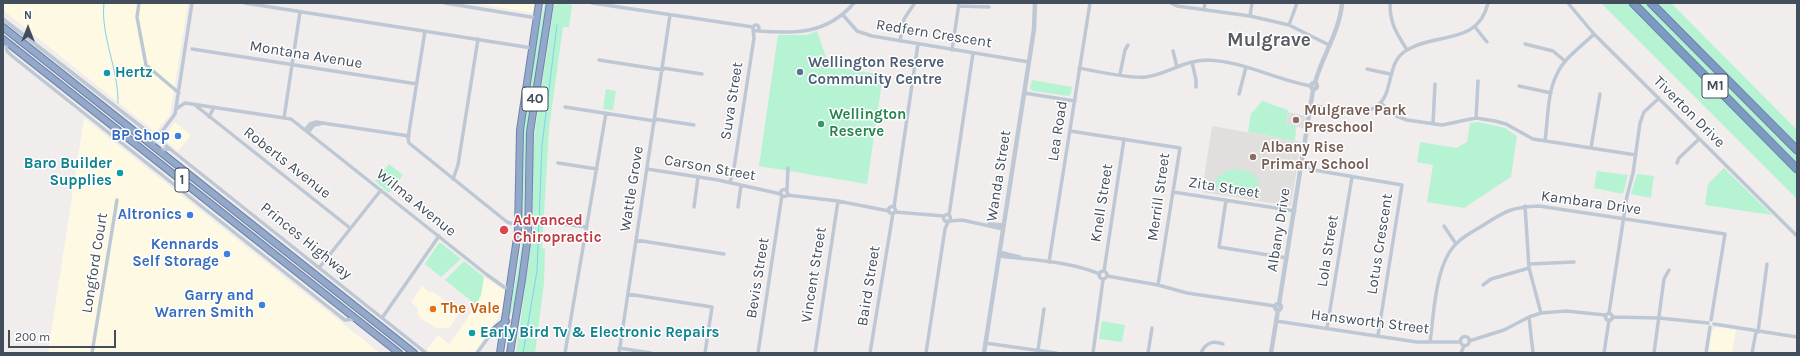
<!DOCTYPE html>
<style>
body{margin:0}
#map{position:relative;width:1800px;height:356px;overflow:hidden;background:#f0edec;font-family:Karla,sans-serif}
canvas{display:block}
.frame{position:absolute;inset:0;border:4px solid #434e5c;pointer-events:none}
.north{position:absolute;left:8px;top:8px;width:40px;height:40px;-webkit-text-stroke:3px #fff;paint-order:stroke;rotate:0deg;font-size:11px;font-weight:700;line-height:16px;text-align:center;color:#434e5c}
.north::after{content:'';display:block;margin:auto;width:14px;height:18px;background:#434e5c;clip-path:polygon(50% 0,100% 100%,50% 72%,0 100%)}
.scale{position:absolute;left:8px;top:330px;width:108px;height:18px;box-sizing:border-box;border:2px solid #434e5c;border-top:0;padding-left:5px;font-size:12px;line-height:14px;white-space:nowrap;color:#434e5c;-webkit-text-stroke:3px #fff;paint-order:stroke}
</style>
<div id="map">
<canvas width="1800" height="356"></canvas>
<div class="frame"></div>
<div class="north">N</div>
<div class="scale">200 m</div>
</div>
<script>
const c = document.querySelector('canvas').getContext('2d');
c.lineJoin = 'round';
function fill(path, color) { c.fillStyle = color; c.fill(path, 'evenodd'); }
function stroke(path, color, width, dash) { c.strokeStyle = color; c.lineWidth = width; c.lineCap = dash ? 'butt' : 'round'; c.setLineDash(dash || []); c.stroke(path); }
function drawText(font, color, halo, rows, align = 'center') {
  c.font = font + ' Karla,sans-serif'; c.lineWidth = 3; c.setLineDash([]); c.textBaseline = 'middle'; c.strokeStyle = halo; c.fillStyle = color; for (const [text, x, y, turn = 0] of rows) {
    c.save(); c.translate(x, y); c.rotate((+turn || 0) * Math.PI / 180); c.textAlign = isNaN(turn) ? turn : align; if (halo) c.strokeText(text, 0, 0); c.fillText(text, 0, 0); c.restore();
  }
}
fill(new Path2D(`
 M3,3H188L170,115L155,132L3,10Z
 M471,3H535L533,13Z
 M84,118L380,353H48Z
 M175,122L191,135L178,151L164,139V137Z
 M484,277L507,292L505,308L497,320L474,353H432L427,349L438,335L449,344L473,310L481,295Z
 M422,286L430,293L432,291L450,304L448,307L458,315L449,328H436L420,318L417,310L418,308L411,302Z
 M1716,327L1736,330L1732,353L1709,351L1712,331Z`), '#fef9e3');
fill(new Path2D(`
 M1288,112L1306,116L1305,129L1286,124Z
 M1212,126L1301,142L1291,206L1202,192Z`), '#e1dede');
fill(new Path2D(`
 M545,3H547L527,140L523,221L522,223V132L535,46Z
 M560,3L572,5L569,27H563L549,129L542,248L545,249L544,283L535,353H516L533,231V160L535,130L554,6Z
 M1601,3H1671L1797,130V199Z
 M817,31L829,66L883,75L867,184L759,166L778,35H807Z
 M1032,80L1072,87L1071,94L1068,96L1033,91L1030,88Z
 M606,89L616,91L613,110L603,109Z
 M1262,101L1288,110L1286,124L1296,126L1295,141L1248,132L1251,114Z
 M1478,122L1505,128L1517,136L1511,177L1464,208L1427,202L1433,165L1417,162L1420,142L1456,148L1467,142L1470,123Z
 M389,164L403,175L389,193L375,181Z
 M1724,168L1772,215L1705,205L1708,184Z
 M1238,169L1250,172L1256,176L1259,185L1254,195L1236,196L1218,190L1215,184L1219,175L1230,170Z
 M1597,171L1628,175L1623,194L1594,188Z
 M1637,174L1654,176L1651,198L1631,194Z
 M524,232C526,253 518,300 509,318Z
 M439,243H441L461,259L441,277L425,264Z
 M464,261L484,277L481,295L476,305L445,280Z
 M1102,321L1125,325L1122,342L1099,339Z`), '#b5f3d3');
stroke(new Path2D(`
 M104,3C100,34 119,71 118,103
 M523,353L537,271L542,145L557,25`), '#7dd1f5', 1);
const trunk = new Path2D(`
 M3,27L414,353
 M3,39L399,353
 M491,333L506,321
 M500,353L518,231L520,130L539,3
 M510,353L522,280L528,236L530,132L550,3`);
const motorway = new Path2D(`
 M1633,3L1797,169
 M1651,3L1797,150`);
stroke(trunk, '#6a84ae', 8);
stroke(motorway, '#6a84ae', 9);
stroke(new Path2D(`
 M139,3L137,17L146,65L179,93
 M245,3L532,48
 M445,3L537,18
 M592,3L753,27
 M1171,3L1177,6L1250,16L1289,25L1329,45
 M1390,3C1390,24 1396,32 1407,50
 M1568,3L1594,34L1797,236
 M960,6L989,7
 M1204,9L1205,3
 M843,15L857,31L872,36L1029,62
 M1250,16L1252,3
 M3,19L152,135
 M753 28a3 3 0 1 1 6 0a3 3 0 1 1-6 0Z
 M1289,25L1297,3
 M1475,27L1487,42
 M425,31L408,138L409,143L507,222L516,225L528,227
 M758,31C796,34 827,34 854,3
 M900,41L904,19L914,4
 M6,42L7,51L12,56L341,317L345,320L356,319
 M1525,44L1553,51L1565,61
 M192,49L417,84
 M952,50L959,3
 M1173,51L1177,67
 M599,60L663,70
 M1192,62L1196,80V87
 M663,68L702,74
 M1079,68C1094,71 1133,79 1146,77C1167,74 1185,60 1207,60C1243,61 1276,80 1311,86
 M1367,69L1390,74
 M1120,74L1125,50L1128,45
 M1519,86L1551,93
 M1024,93L1075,101
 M1239,94L1246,67
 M1381,103L1396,116L1407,120L1442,125L1476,118L1495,121L1506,124L1533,139L1636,155
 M195,105L350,228
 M1311,105C1330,108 1356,117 1374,108C1396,96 1384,63 1407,50C1436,32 1478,46 1488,3
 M565,107L655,121
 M176,109L185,103L291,119L486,274L504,287L511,288
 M209,117L214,107
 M284,118L300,12
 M1476,118L1478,81
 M655,119L694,125
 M1433,124L1435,84
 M305,130L310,124L316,122L409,136
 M1070,131L1180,148L1158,285
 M308,132L314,125L320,124
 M1545,141C1548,120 1547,93 1557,74C1564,58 1582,46 1594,34
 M162,143L170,149
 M152,145L175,114L192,3
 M1591,148L1600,94
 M160,150L170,149L426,353
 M558,163L597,169
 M1677,163L1679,158L1699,139
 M1302,168L1402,185L1378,335
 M647,169L718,180L781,194
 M453,179L458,165L478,39
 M730,182L734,168L754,38L753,30
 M780.5 193a3.5 3.5 0 1 1 7 0a3.5 3.5 0 1 1-7 0Z
 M787,190L788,168
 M1173,192L1295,211
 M787,195L838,201L889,211
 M1226,200L1219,247L1287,258
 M1525,206L1529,268L1541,313
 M888.5 210a3.5 3.5 0 1 1 7 0a3.5 3.5 0 1 1-7 0Z
 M694,207L698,177
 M738,207L741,185
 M894,207L918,44
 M895,212L944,216
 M943.5 218a3.5 3.5 0 1 1 7 0a3.5 3.5 0 1 1-7 0Z
 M949,215L973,53
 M950,221L962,220L1003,229
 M565,224L586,227
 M989,224L1004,225
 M1444,226L1456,244
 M636,240L724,254
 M999,252L1020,257
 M999,256C1033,260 1068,261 1100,274
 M1049,262L1090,3
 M1529,264L1574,262
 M319,268L381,190
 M1104,271L1124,139
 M1099 275a4 4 0 1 1 8 0a4 4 0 1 1-8 0Z
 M1107,276L1158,285L1187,293L1275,306
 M1483,285L1491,279L1529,268
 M628,294L712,307L705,353
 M1609,313L1627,196L1633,173L1640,123L1644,112L1659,98
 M1605.5 317a3.5 3.5 0 1 1 7 0a3.5 3.5 0 1 1-7 0Z
 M1529,317L1533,353
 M1612,317L1659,318L1708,323
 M382,318L439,236
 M1276,321L1417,342H1460
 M1714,324L1797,337
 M1327,328L1352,177
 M1758,332L1767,264
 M491,335L512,334
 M1460.5 341a4.5 4.5 0 1 1 9 0a4.5 4.5 0 1 1-9 0Z
 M1469,341L1504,330L1529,317L1541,313L1566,311L1605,315
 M1430,342C1434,314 1435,263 1457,243C1464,236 1474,231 1482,226C1505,211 1512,207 1539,206L1725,234L1711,320
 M985,343L1056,353
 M619,348L651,353
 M1038,350L1044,309
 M92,353L117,200
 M477,353L493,331L513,333
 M565,353L606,113
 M619,353L670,15
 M758,353L782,195
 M815,353L838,201
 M870,353L893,213
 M926,353L945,229L948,222
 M1093,353L1103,280
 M1148,353L1152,328
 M1201,353C1205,343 1213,340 1223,344
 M1461,353L1464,346
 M1604,353L1609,320
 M1654,353L1664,279L1669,270
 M1706,353L1710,327
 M1752,353L1756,332`), '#bec8d4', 3.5);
stroke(new Path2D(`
 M1311 86a3 3 0 1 1 6 0a3 3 0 1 1-6 0Z
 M1315,83C1322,56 1340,31 1342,3
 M1275 307a3 3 0 1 1 6 0a3 3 0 1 1-6 0Z
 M1279,304L1313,90
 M984,353L1034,29L1035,3
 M1271,353L1278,310`), '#bec8d4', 4.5);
stroke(trunk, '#94a9c9', 6);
stroke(motorway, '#7e99c2', 7);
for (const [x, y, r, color] of [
 [800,72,4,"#5c6f8a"],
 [107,73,4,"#0f9aa8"],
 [1296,120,4,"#8d6e63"],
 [821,124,4,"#2e9e5b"],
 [178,136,4,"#3f7fe0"],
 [1253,157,4,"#8d6e63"],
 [120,173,4,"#0f9aa8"],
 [190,215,4,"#3f7fe0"],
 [504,230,5,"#e0444e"],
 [227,254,4,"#3f7fe0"],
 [262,305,4,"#3f7fe0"],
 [433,309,4,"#e8710a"],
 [472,333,4,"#0f9aa8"]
]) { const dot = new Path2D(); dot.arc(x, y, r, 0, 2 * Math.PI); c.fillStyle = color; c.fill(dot); stroke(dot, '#fff', 1.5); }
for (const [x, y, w] of [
 [1715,86,26],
 [535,99,26],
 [182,180,14]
]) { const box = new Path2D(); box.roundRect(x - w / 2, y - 12, w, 24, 3); c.fillStyle = '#fff'; c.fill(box); stroke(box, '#434e5c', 1); }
drawText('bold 14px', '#434e5c', null, [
 ["M1",1715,86],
 ["40",535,99],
 ["1",182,180]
]);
drawText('15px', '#434e5c', '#fff', [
 ["Redfern Crescent",934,34,9],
 ["Montana Avenue",306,55,9],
 ["Suva Street",732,101,-81],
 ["Tiverton Drive",1689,112,45],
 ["Lea Road",1058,131,-81],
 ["Roberts Avenue",287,163,38],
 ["Carson Street",710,168,10],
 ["Wanda Street",999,176,-81],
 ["Zita Street",1224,188,9],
 ["Wattle Grove",632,189,-81],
 ["Merrill Street",1159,197,-82],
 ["Wilma Avenue",416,203,39],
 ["Knell Street",1102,203,-81],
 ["Kambara Drive",1591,203,8],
 ["Albany Drive",1279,230,-81],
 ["Princes Highway",306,241,39],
 ["Lotus Crescent",1380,244,-81],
 ["Lola Street",1328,251,-81],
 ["Longford Court",95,263,-81],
 ["Vincent Street",814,275,-81],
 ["Bevis Street",758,278,-81],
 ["Baird Street",869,286,-81],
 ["Hansworth Street",1370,322,7]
]);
drawText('bold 15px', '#4e5e75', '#fff', [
 ["Wellington Reserve",808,63],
 ["Community Centre",808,80]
], 'left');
drawText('bold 15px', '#0d838f', '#fff', [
 ["Hertz",115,73],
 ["Baro Builder",112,164,"right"],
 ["Supplies",112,181,"right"],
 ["Early Bird Tv & Electronic Repairs",480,333]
], 'left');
drawText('bold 15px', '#785e54', '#fff', [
 ["Mulgrave Park",1304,111],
 ["Preschool",1304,128],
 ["Albany Rise",1261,148],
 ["Primary School",1261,165]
], 'left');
drawText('bold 15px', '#27864d', '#fff', [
 ["Wellington",829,115],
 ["Reserve",829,132]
], 'left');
drawText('bold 15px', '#366cbe', '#fff', [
 ["BP Shop",170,136],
 ["Altronics",182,215],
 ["Kennards",219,245],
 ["Self Storage",219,262],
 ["Garry and",254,296],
 ["Warren Smith",254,313]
], 'right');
drawText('bold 15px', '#be3a42', '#fff', [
 ["Advanced",513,221],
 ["Chiropractic",513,238]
], 'left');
drawText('bold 15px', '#c56008', '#fff', [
 ["The Vale",441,309]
], 'left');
drawText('bold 19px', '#595c63', '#fff', [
 ["Mulgrave",1269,41]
]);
</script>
